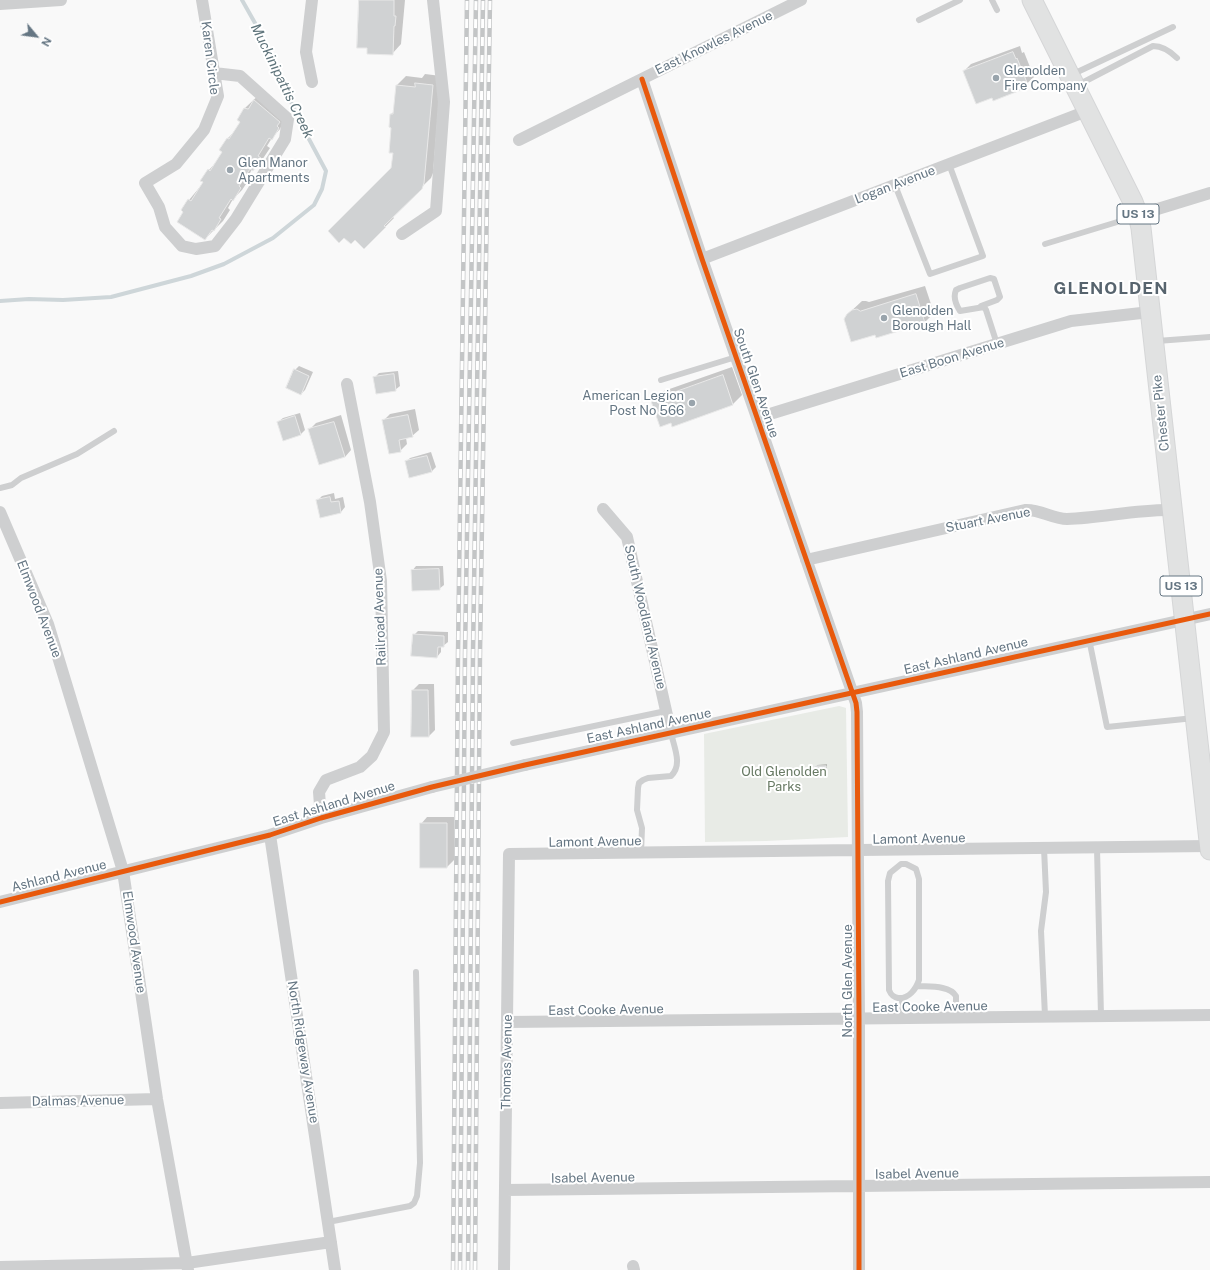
<!DOCTYPE html>
<style>
body{margin:0}
#map{position:relative;width:1210px;height:1270px;overflow:hidden;background:#f9f9f9;font-family:"Public Sans",sans-serif}
canvas{display:block}
.north{position:absolute;left:16px;top:16px;width:40px;height:40px;-webkit-text-stroke:3px #fff;paint-order:stroke;rotate:119deg;font-size:11px;font-weight:700;line-height:16px;text-align:center;color:#657683}
.north::after{content:'';display:block;margin:auto;width:14px;height:18px;background:#657683;clip-path:polygon(50% 0,100% 100%,50% 72%,0 100%)}
</style>
<div id="map">
<canvas width="1210" height="1270"></canvas>
<div class="north">N</div>
</div>
<script>
const c = document.querySelector('canvas').getContext('2d');
c.lineJoin = 'round';
function fill(path, color) { c.fillStyle = color; c.fill(path, 'evenodd'); }
function stroke(path, color, width, dash) { c.strokeStyle = color; c.lineWidth = width; c.lineCap = dash ? 'butt' : 'round'; c.setLineDash(dash || []); c.stroke(path); }
function drawText(font, color, halo, rows, align = 'center') {
  c.font = font + ' "Public Sans",sans-serif'; c.lineWidth = 4; c.setLineDash([]); c.textBaseline = 'middle'; c.strokeStyle = halo; c.fillStyle = color; for (const [text, x, y, turn = 0] of rows) {
    c.save(); c.translate(x, y); c.rotate((+turn || 0) * Math.PI / 180); c.textAlign = isNaN(turn) ? turn : align; if (halo) c.strokeText(text, 0, 0); c.fillText(text, 0, 0); c.restore();
  }
}
fill(new Path2D(`
 M839,706L846,708L848,837L766,841L705,842L704,734Z`), '#e8ebe6');
fill(new Path2D(`
 M360,0H405L401,44L392,54L368,47Z
 M1020,46L1022,53L1024,52L1034,77L1021,89L993,97L964,71L971,64Z
 M425,74L441,76L433,173L431,178L392,216L394,218L364,248L355,238L344,237L392,169L394,153L391,114L395,111L397,85L406,76L422,78Z
 M263,91L288,112L280,129L272,138L267,146L270,148L262,160L252,169L248,177L250,178L242,190L233,199L228,208L230,210L223,221L205,239L184,211L189,200L204,182L202,181L209,170L218,160L224,151L228,138L235,131L241,121L245,108Z
 M925,286L934,313L925,322L876,334L848,314L862,301H866L869,302Z
 M299,366L313,372L305,390L301,394L295,370Z
 M732,367L742,395L733,404L673,426L672,422L652,401L661,392Z
 M398,371L400,386L395,390L374,378L379,373Z
 M415,409L419,430L412,436L406,438L407,444L400,451L383,421L390,414Z
 M300,413L305,430L301,434L278,422L283,418Z
 M341,415L351,450L345,457L310,429L316,423Z
 M431,452L436,467L431,472L406,462L410,458Z
 M334,493L335,499L343,497L345,507L341,512L317,501L322,496Z
 M416,566H443L444,585L439,589L412,571Z
 M418,631L448,632V642L443,646H441V652L437,657L414,635Z
 M419,684H434L435,730L429,736L413,690Z
 M827,764V774L826,776L816,767L817,765Z
 M427,817H454V860L447,867L421,824Z`), '#0003');
stroke(new Path2D(`
 M0,301L29,299L63,300L111,297L191,276L224,264L273,238L314,205L322,189L326,171L302,126L255,23L242,0`), '#ced6d9', 4);
const building = new Path2D(`
 M359,0H394V16H396L395,26H394L393,55L367,54V48H357Z
 M1013,52L1016,59L1017,58L1028,85L1021,87V90L993,101L992,98L976,104L963,71Z
 M415,83L433,85L424,183L422,189L384,226L386,227L364,249L355,240L351,244L344,238L339,243L328,231L391,168L393,153H389L391,128L389,127L390,114H393L396,85L415,87Z
 M254,100L280,122L277,126L279,128L272,140L269,138L258,156L261,158L253,171L250,169L239,186L241,188L233,201L231,199L219,218L221,219L214,231L212,230L205,240L177,222L183,212L181,210L188,199L191,201L203,182L200,181L208,169L210,171L222,152L219,150L227,138L229,139L240,122L237,120L244,108L248,109Z
 M916,294L925,323L876,338L875,335L851,342L844,319L847,314L852,310L857,309L860,311Z
 M294,369L309,376L301,395L286,388Z
 M394,374L396,391L376,394L373,377Z
 M723,375L733,405L672,427L671,423L660,427L651,401Z
 M408,415L413,437L399,440L401,452L389,454L382,420Z
 M295,416L301,435L283,441L277,422Z
 M334,422L345,457L319,465L308,429Z
 M427,456L432,472L409,478L405,461Z
 M330,497L331,502L339,501L341,513L320,518L316,500Z
 M439,569L440,590L412,591L411,570Z
 M413,634L444,636V647H438L437,658L411,656Z
 M412,690H428L429,737H411Z
 M815,766H826V777L815,778Z
 M420,823H447V868H420Z`);
fill(building, '#d0d2d3');
stroke(building, '#e8e8e8', 1);
const primary = new Path2D(`
 M1032,0L1133,202L1138,215L1141,228L1210,850`);
stroke(primary, '#d5d6d7', 21);
stroke(new Path2D(`
 M992,0L997,10
 M919,20L960,0
 M1071,75L1173,27
 M1076,86L1153,46C1163,46 1170,51 1177,58
 M895,185L930,274L983,256L949,164
 M1045,244L1137,216
 M981,306L997,300L1000,297L994,279L990,278L960,288L956,290C953,297 956,305 960,311L984,307L986,310L997,344
 M1157,341L1210,337
 M661,380L736,357
 M0,488L12,485L21,478L77,454L114,431
 M1089,639L1107,727L1194,718
 M513,743L666,711
 M1044,848L1046,892L1041,931L1045,1016
 M1097,848L1101,1016
 M641,853L642,828L637,810L638,788L639,783L643,780L648,778L671,776C683,765 674,747 671,733
 M901,864H906L916,869L919,879V980C916,989 909,999 898,998C893,997 891,995 889,990L888,881L890,873Z
 M917,986C929,987 949,985 956,996V1017
 M902,998L903,1018
 M328,1222L410,1206L414,1203L417,1196L420,1163L416,972`), '#cecfd0', 6);
stroke(new Path2D(`
 M202,0L218,96L204,130L176,164L145,183L159,207L165,227L182,246L196,249L215,246L236,219L285,139L288,119L240,76L214,73
 M0,4L61,0
 M642,79L702,259L856,703L857,712L859,1019V1270
 M312,82L306,52L312,0
 M519,140L801,0
 M1138,215L1210,193
 M402,234L436,211L444,102L433,0
 M702,259L1087,111
 M757,418L1071,321L1150,312
 M603,509L627,537L671,733
 M0,512L48,624L123,871L157,1099L188,1270
 M806,560L1025,510C1040,509 1053,519 1067,519C1102,518 1137,509 1172,510
 M525,765L1210,614
 M321,818L319,792L326,780L360,767L372,756L384,732L381,581L370,502L347,384
 M270,835L335,1270
 M0,902L270,835L321,818L432,787
 M507,1022L1210,1015
 M0,1103L157,1099
 M505,1190L1210,1182
 M633,1266L634,1270
 M0,1267L187,1263L331,1242
 M504,1270L509,854L1210,846`), '#cecfd0', 12);
stroke(primary, '#e1e2e2', 19);
const rail = new Path2D(`
 M453,1270L458,653L467,0
 M460,1270L465,653L476,0
 M468,1270L473,653L483,0
 M475,1270L480,653L490,0`);
stroke(rail, '#c3c5c6', 4.5);
stroke(rail, '#fff', 3, [9]);
stroke(new Path2D(`
 M432,787L525,765`), '#cecfd0', 12);
stroke(new Path2D(`
 M642,79L702,259L856,703L857,712L859,1019V1270
 M0,902L270,835L321,818L432,787L525,765L1210,614`), '#e8590c', 5);
for (const [x, y, r, color] of [
 [996,78,4,"#99a4ac"],
 [230,170,4,"#99a4ac"],
 [884,318,4,"#99a4ac"],
 [692,403,4,"#99a4ac"]
]) { const dot = new Path2D(); dot.arc(x, y, r, 0, 2 * Math.PI); c.fillStyle = color; c.fill(dot); stroke(dot, '#fff', 1.5); }
for (const [x, y, w] of [
 [1138,214,42],
 [1181,586,42]
]) { const box = new Path2D(); box.roundRect(x - w / 2, y - 10, w, 20, 3); c.fillStyle = '#fff'; c.fill(box); stroke(box, '#657683', 1); }
drawText('bold 12px', '#657683', null, [
 ["US 13",1138,214],
 ["US 13",1181,586]
]);
drawText('13px', '#657683', '#fff', [
 ["East Knowles Avenue",714,43,-26],
 ["Karen Circle",210,58,83],
 ["Logan Avenue",895,185,-21],
 ["East Boon Avenue",952,358,-17],
 ["South Glen Avenue",756,383,71],
 ["Chester Pike",1161,413,-96],
 ["Stuart Avenue",988,520,-11],
 ["Elmwood Avenue",39,609,69],
 ["Railroad Avenue",380,617,-92],
 ["South Woodland Avenue",645,617,77],
 ["East Ashland Avenue",966,656,-13],
 ["East Ashland Avenue",649,726,-12],
 ["East Ashland Avenue",334,804,-17],
 ["Lamont Avenue",919,839,-1],
 ["Lamont Avenue",595,842,-1],
 ["Ashland Avenue",59,876,-14],
 ["Elmwood Avenue",134,942,82],
 ["North Glen Avenue",848,981,-90],
 ["East Cooke Avenue",930,1007,-1],
 ["East Cooke Avenue",606,1010,-1],
 ["North Ridgeway Avenue",303,1052,81],
 ["Thomas Avenue",507,1062,-89],
 ["Dalmas Avenue",78,1101,-1],
 ["Isabel Avenue",917,1174,-1],
 ["Isabel Avenue",593,1178,-1]
]);
drawText('13px', '#657683', '#fff', [
 ["Glenolden",1004,71],
 ["Fire Company",1004,86],
 ["Glen Manor",238,163],
 ["Apartments",238,178],
 ["Glenolden",892,311],
 ["Borough Hall",892,326],
 ["American Legion",684,396,"right"],
 ["Post No 566",684,411,"right"]
], 'left');
drawText('13px', '#687a64', '#fff', [
 ["Old Glenolden",784,772],
 ["Parks",784,787]
]);
drawText('italic 14px', '#60757c', '#fff', [
 ["Muckinipattis Creek",282,81,64]
]);
c.letterSpacing = '1px';
drawText('bold 17px', '#57646e', '#fff', [
 ["GLENOLDEN",1111,289]
]);
c.letterSpacing = '0px';
</script>
